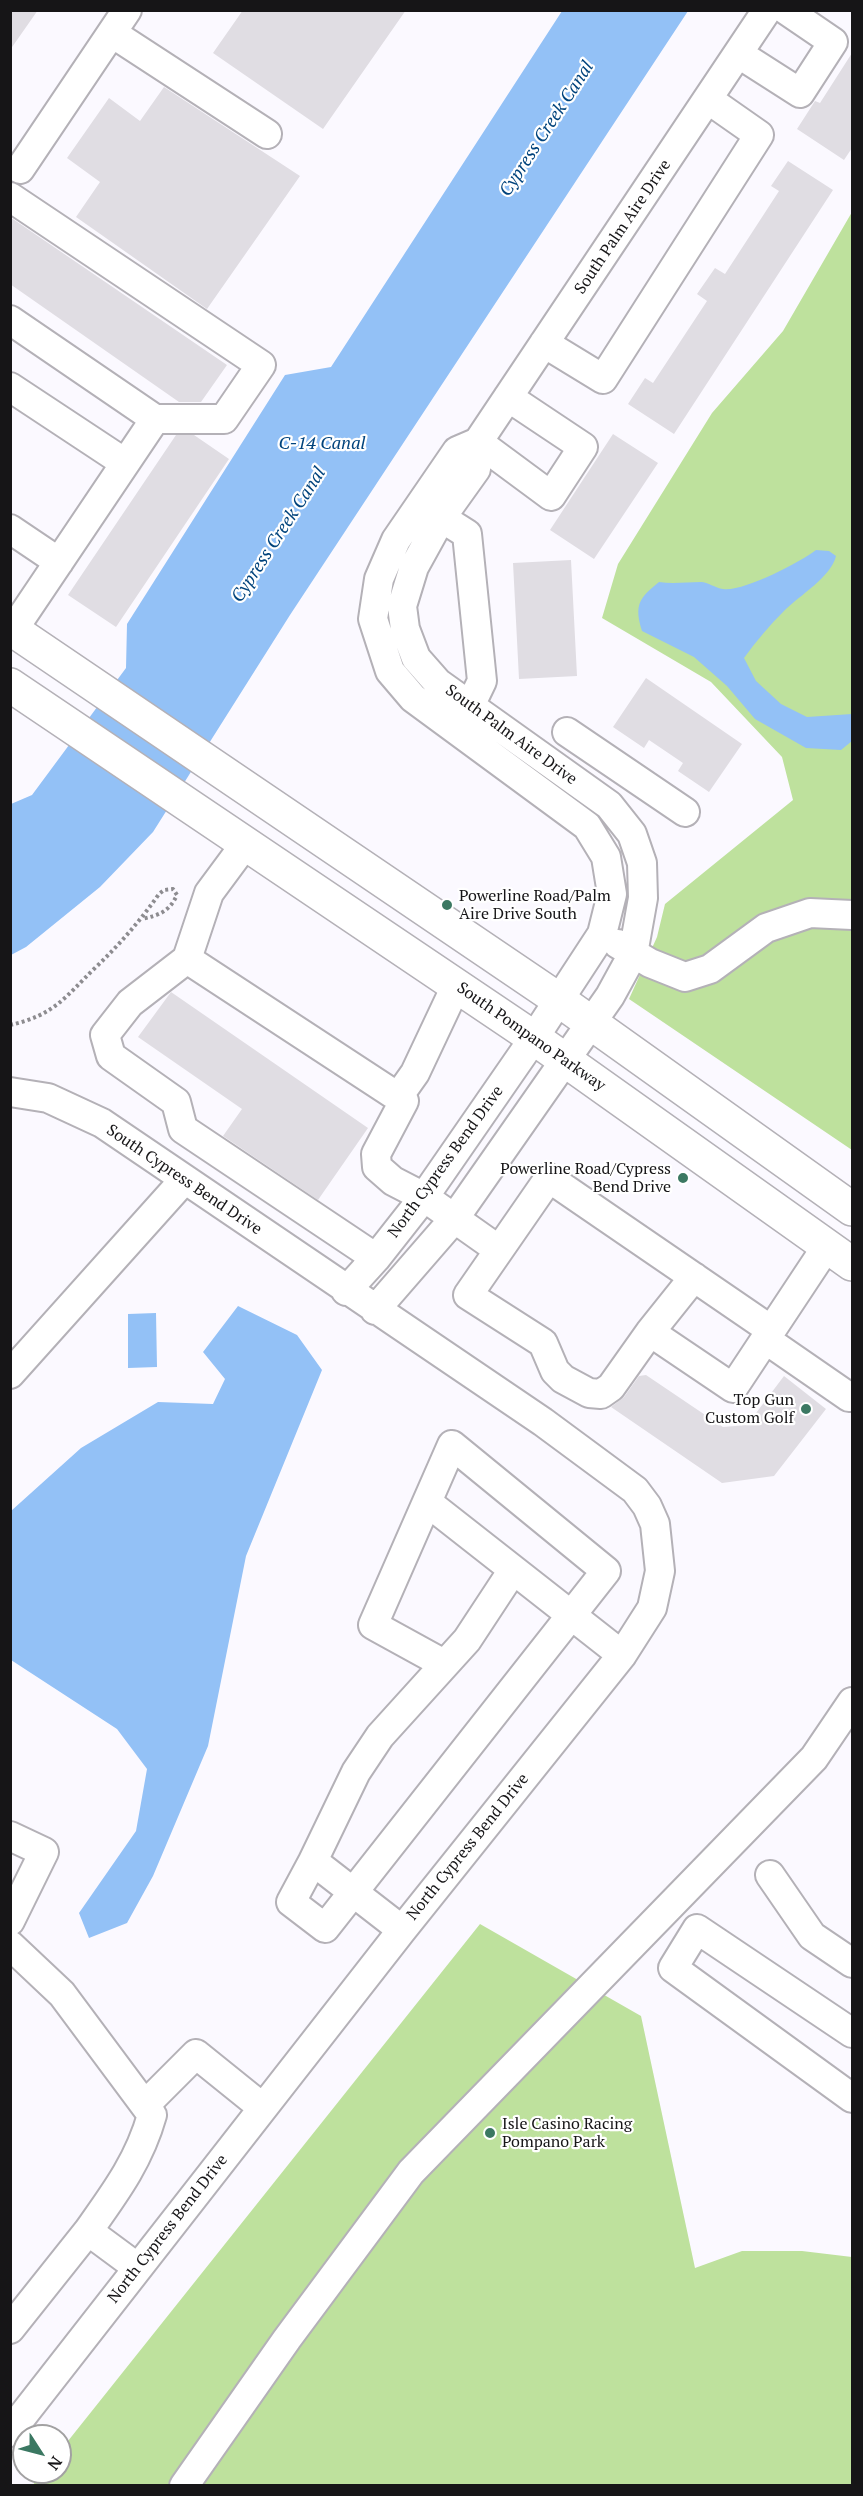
<!DOCTYPE html>
<style>
body{margin:0}
#map{position:relative;width:863px;height:2496px;overflow:hidden;background:#fbf9ff;font-family:"PT Serif",serif}
canvas{display:block}
.frame{position:absolute;inset:0;border:12px solid #161517;pointer-events:none}
.north{position:absolute;left:12px;top:2424px;width:60px;height:60px;box-sizing:border-box;background:#fff;border:2px solid #a2a1a2;border-radius:50%;rotate:126deg;font-size:16px;font-weight:700;line-height:24px;text-align:center;color:#161517}
.north::after{content:'';display:block;margin:auto;width:21px;height:27px;background:#3b7862;clip-path:polygon(50% 0,100% 100%,50% 72%,0 100%)}
</style>
<div id="map">
<canvas width="863" height="2496"></canvas>
<div class="frame"></div>
<div class="north">N</div>
</div>
<script>
const c = document.querySelector('canvas').getContext('2d');
c.lineJoin = 'round';
function fill(path, color) { c.fillStyle = color; c.fill(path, 'evenodd'); }
function stroke(path, color, width, dash) { c.strokeStyle = color; c.lineWidth = width; c.lineCap = dash ? 'butt' : 'round'; c.setLineDash(dash || []); c.stroke(path); }
function drawText(font, color, halo, rows, align = 'center') {
  c.font = font + ' "PT Serif",serif'; c.lineWidth = 4.5; c.setLineDash([]); c.textBaseline = 'middle'; c.strokeStyle = halo; c.fillStyle = color; for (const [text, x, y, turn = 0] of rows) {
    c.save(); c.translate(x, y); c.rotate((+turn || 0) * Math.PI / 180); c.textAlign = isNaN(turn) ? turn : align; if (halo) c.strokeText(text, 0, 0); c.fillText(text, 0, 0); c.restore();
  }
}
fill(new Path2D(`
 M852,212V1150L629,999L657,937L665,904L793,800L782,757L711,682L602,618L618,564L712,413L783,331Z
 M480,1924L641,2016L695,2268L742,2251H802L852,2257V2485L32,2486L43,2472H60V2451Z`), '#bee19d');
fill(new Path2D(`
 M562,11H688L290,615L153,832L100,887L26,947L11,955V804L32,795L126,668L127,624L285,375L331,367Z
 M816,550L829,551L836,556C831,577 800,595 784,611C770,625 756,641 744,658L756,681L781,704L807,717L852,714V741L841,750L806,748L755,719L727,686L694,657L642,631C634,605 639,598 659,582C673,584 687,582 701,582C708,582 715,588 723,589C743,592 799,563 816,550Z
 M238,1306L297,1335L322,1370L246,1556L208,1746L153,1876L127,1923L89,1938L79,1913L136,1831L147,1769L117,1729L11,1660V1511L81,1448L158,1402L213,1404L225,1379L203,1352Z
 M156,1313L157,1367L128,1368V1314Z`), '#93c1f6');
fill(new Path2D(`
 M10,10H38L10,50Z
 M243,10H406L323,129L213,53Z
 M852,53V148L844,160L797,129L815,101L820,103Z
 M164,87L300,176L207,309L76,217L100,182L67,158L109,98L140,121Z
 M788,161L833,190L674,434L628,404L645,378L653,383L707,301L697,294L715,268L725,274L779,191L771,186Z
 M10,217L227,365L201,402H179L10,284Z
 M613,434L658,463L594,559L550,530Z
 M176,435H194L229,459L116,627L68,595Z
 M571,560L577,676L519,679L513,563Z
 M646,678L742,744L709,792L678,771L683,763L649,740L644,748L613,727Z
 M171,992L368,1128L318,1200L223,1136L242,1109L138,1037Z
 M646,1375L723,1427L747,1425L784,1376L826,1409L774,1476L722,1483L611,1407L624,1397L639,1376Z`), '#e0dde3');
const minor = new Path2D(`
 M112,33L267,134
 M739,54L800,93L833,42L786,10
 M20,169L127,10
 M10,197L261,365L224,419H155L10,320
 M544,343L603,379L759,135L709,100
 M10,387L125,463
 M478,442L551,496L583,447L508,397
 M426,508L467,534L482,681L470,706L461,721
 M10,529L59,562
 M13,630L155,419
 M567,732L685,812
 M246,843L209,893L187,959L130,1003L105,1035L111,1056L176,1102L183,1129L376,1258
 M618,944L650,963L685,977L710,969L766,928L810,913L852,915
 M187,959L404,1101L376,1154L377,1167L393,1181L424,1197L499,1250
 M10,1092L48,1098L102,1123L543,1422L635,1490L647,1506L655,1524L660,1571L652,1608L622,1655L402,1930L10,2432
 M398,1097L415,1073L456,986
 M694,1277L650,1332L611,1387L601,1394L589,1393L563,1379L555,1371L543,1343L468,1295L549,1178L771,1330
 M346,1291L376,1258L424,1197L534,1038L602,934L612,894L606,857L587,826L413,698L390,671L373,619L379,579L396,540L457,451L478,442
 M375,1310L454,1219L610,996L633,954L643,898L642,863L632,834L609,805L438,683L416,658L405,629L402,606L414,567L441,518L476,469L478,442L767,10
 M650,1332L733,1388L827,1246
 M765,1339L849,1397
 M10,1374L184,1180
 M427,1502L622,1655
 M10,1836L44,1852L10,1921
 M313,1861L291,1902L325,1928L606,1571L452,1445L373,1625L444,1664
 M770,1875L812,1936L852,1963
 M402,1930L313,1861L356,1772L380,1736L467,1640L513,1570
 M10,1945L62,1994L152,2115C139,2161 115,2193 88,2231L138,2268
 M852,2033L697,1929L673,1968L852,2098
 M145,2105L196,2054L263,2108
 M10,2329L88,2231
 M184,2486L287,2339L411,2172L814,1758L852,1702`);
const major = new Path2D(`
 M10,628L559,1000L852,1209
 M10,685L534,1038L852,1264`);
stroke(minor, '#b4b1b7', 32);
stroke(major, '#b4b1b7', 36);
stroke(new Path2D(`
 M10,1025C55,1015 65,997 96,967C120,944 140,921 159,894L164,890L173,889L177,895C169,912 159,915 142,919`), '#8d8c90', 4, [3, 3]);
stroke(minor, '#fff', 28);
stroke(major, '#fff', 33);
for (const [x, y, r, color] of [
 [447,905,6,"#3b7862"],
 [683,1178,6,"#3b7862"],
 [806,1409,6,"#3b7862"],
 [490,2133,6,"#3b7862"]
]) { const dot = new Path2D(); dot.arc(x, y, r, 0, 2 * Math.PI); c.fillStyle = color; c.fill(dot); stroke(dot, '#fff', 2); }
drawText('16px', '#161517', '#fff', [
 ["South Palm Aire Drive",623,227,-56],
 ["South Palm Aire Drive",511,735,36],
 ["South Pompano Parkway",531,1037,35],
 ["North Cypress Bend Drive",446,1162,-54],
 ["South Cypress Bend Drive",184,1180,34],
 ["North Cypress Bend Drive",468,1847,-51],
 ["North Cypress Bend Drive",168,2229,-52]
]);
drawText('16px', '#161517', '#fff', [
 ["Powerline Road/Palm",459,896],
 ["Aire Drive South",459,914],
 ["Powerline Road/Cypress",671,1169,"right"],
 ["Bend Drive",671,1187,"right"],
 ["Top Gun",794,1400,"right"],
 ["Custom Golf",794,1418,"right"],
 ["Isle Casino Racing",502,2124],
 ["Pompano Park",502,2142]
], 'left');
drawText('italic 18px', '#00437c', '#fff', [
 ["Cypress Creek Canal",547,129,-57],
 ["C-14 Canal",322,444],
 ["Cypress Creek Canal",279,535,-57]
]);
</script>
